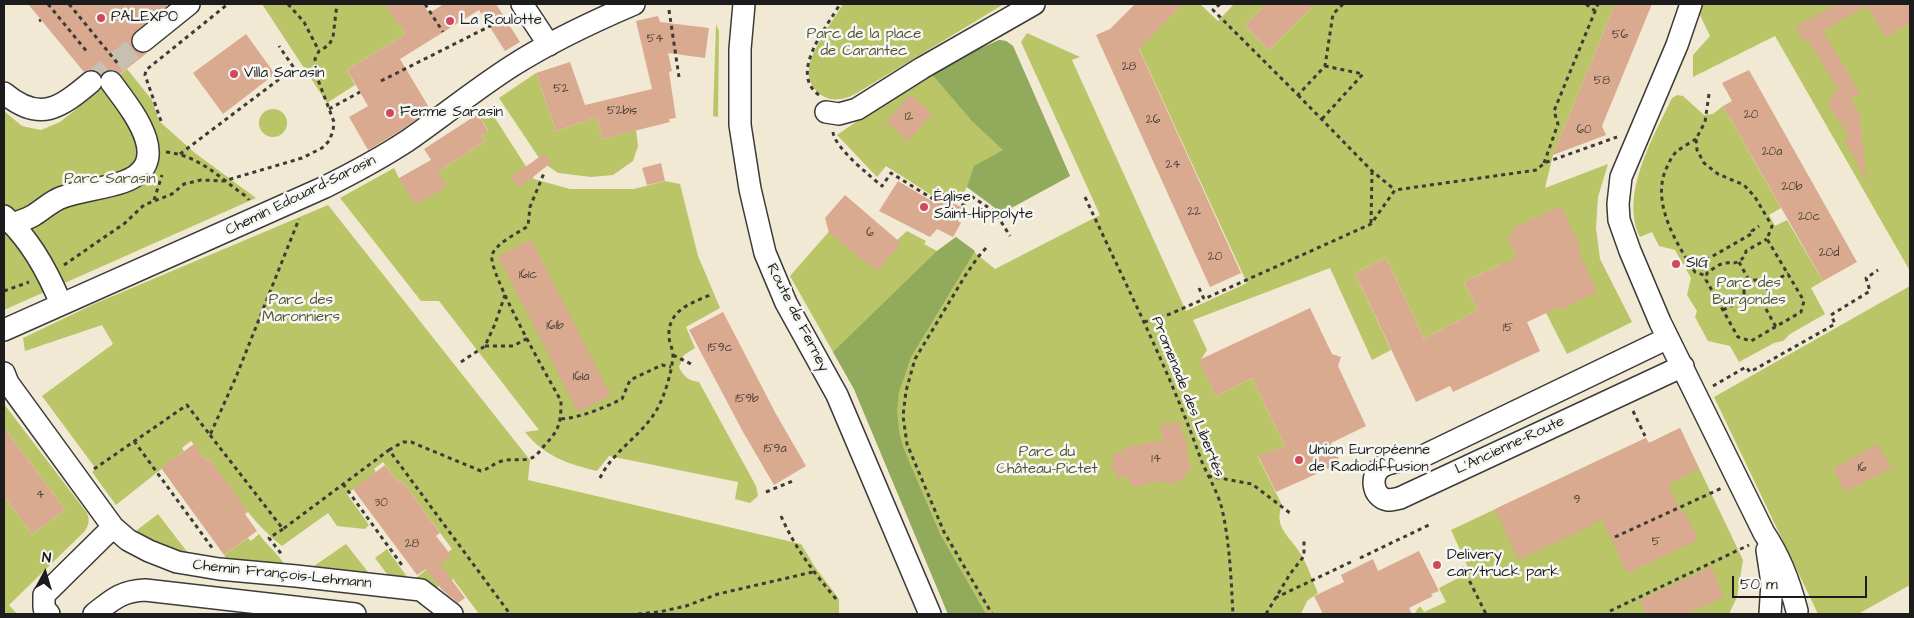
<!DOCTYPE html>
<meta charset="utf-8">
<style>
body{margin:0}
#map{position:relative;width:1914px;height:618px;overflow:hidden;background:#f2e9d5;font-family:"Architects Daughter",sans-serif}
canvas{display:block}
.frame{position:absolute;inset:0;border:5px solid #1c1c1c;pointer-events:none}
.north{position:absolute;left:20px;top:548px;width:50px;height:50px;-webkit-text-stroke:4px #f6f6f2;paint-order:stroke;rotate:6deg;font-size:14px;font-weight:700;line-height:20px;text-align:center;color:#1c1c1c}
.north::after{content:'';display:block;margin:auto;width:18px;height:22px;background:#1c1c1c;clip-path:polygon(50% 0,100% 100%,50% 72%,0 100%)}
.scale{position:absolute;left:1732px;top:576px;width:135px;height:22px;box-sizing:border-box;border:2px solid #1c1c1c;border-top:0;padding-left:6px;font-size:15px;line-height:18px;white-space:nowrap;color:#1c1c1c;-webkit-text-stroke:4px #f6f6f2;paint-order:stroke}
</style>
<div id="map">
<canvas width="1914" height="618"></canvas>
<div class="frame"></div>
<div class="north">N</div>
<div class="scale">50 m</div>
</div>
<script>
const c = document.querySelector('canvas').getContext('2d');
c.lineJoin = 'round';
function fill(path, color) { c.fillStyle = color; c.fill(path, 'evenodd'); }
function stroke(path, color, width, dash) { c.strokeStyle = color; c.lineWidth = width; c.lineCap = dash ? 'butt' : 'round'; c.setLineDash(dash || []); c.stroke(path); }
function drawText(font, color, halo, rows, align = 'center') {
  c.font = font + ' "Architects Daughter",sans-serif'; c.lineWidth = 5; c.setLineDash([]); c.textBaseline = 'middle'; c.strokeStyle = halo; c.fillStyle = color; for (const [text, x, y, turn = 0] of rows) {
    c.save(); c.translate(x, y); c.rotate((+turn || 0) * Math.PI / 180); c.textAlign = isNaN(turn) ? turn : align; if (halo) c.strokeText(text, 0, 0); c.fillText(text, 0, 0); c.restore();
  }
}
fill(new Path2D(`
 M262,4H392L387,7L406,34L347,70L355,85L327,103Z
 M843,4H1004L857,93C846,99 833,103 821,95C813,89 807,79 809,68C810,52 834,19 843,4Z
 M1183,4H1200L1218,21L1234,4H1266L1245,26L1269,50L1315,4H1615L1553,155L1545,188L1608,164L1598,197L1596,228L1600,259L1632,322L1567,354L1546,313L1527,322L1500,265L1464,282L1478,310L1424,339L1386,258L1355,273L1391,350L1372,360L1330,268L1193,320L1207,350L1200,361L1216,396L1252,378L1285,446L1258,457L1282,505C1273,528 1290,536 1300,553C1308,565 1312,580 1318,593L1307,601L1301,614H948L854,389L790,276L854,203L869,216L856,232L901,243L897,240L907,231L926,241L924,244L937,251L956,237L995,269L1100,215L1021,42L1027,33L1080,57L1072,60L1186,311L1247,283L1137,44L1150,37Z
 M1702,4H1910V271L1775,36L1693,77V55L1710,36L1699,13Z
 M716,24L719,31L718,117L713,116Z
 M999,40L1006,41L1013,46L1070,176L1002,213L967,187L959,200L937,189L933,196L886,166L877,177L837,135L907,87Z
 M127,69L152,100L159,121L195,153L256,198L4,310V111L22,126L41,130L60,122Z
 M536,73L556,131L597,117L602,139L636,130L638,146L633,161L613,175L591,177L558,173L541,161L499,98Z
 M1677,95L1683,96L1704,115L1713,114L1723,106L1781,208L1769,215L1775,226L1787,220L1823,281L1811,288L1825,314L1790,334L1783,341L1774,343L1739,362L1730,346L1708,341L1695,317L1697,311L1687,295L1691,278L1675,250L1659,246L1652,232L1640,237C1619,195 1654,136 1672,98Z
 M488,107L534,179L570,189H634L665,181L680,184L698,256L720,308L686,327L695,348L684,355L679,367C684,377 687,380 699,382L756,486L758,496L750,503L735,499L738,482L609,456L597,471C568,464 544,456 525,432L539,430L439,301H421L340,198L394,168L399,178L438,172L485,141L481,135L488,130L478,114Z
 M259 123a14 14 0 1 1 28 0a14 14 0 1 1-28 0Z
 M328,205L530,460L528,480L801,544L815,567L839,599V614H479L453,579L433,589L419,583L416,578L452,549L401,480L398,482L383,462L374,469L376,472L347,494L369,525L365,529L337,526L328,513L282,546C252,523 232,490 209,459L206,461L191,441L182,448L184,451L116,505L92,472L96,469L42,396L113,344L102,325L25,351L23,338L94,304Z
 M1910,286V585L1858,614H1818L1714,397Z
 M4,404L87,513C90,521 89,524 85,531L9,605L17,614H4V496L32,534L65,510L4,427Z
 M1680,428L1743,560L1737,597L1729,614H1414L1420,606L1424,612L1446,602L1439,588L1470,572L1451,530L1646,438L1649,443Z
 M158,514L188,553L186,554C171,550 145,546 137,530Z
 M259,534C267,546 277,552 284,564L282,566L228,561L224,555L248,538L251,541Z
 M346,544L368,572L365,575L311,568Z
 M387,549L410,581L390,578L375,558Z`), '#b9c567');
fill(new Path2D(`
 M999,40L1006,41L1013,46L1070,176L1002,213L967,187L974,166L1003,150L972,121L931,73L967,54Z
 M956,237L975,251L911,357L899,392L897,410L899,431L903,447L940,534L986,614H948L854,389L833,352L937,251Z`), '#92aa5c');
fill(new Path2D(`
 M28,4H169L132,36L131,42L134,49L139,53H147L120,74L115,70H110L101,75L95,70H89L84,72Z
 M384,4H423L429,13L444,4H496L520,42L505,51L479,10L400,59L430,109L400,131L368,150L349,117L368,106L347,70L406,34Z
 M1135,4H1183L1139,49L1241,273L1210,287L1096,35L1110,29Z
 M1266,4H1315L1269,50L1245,26Z
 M1615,4H1652L1602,126L1606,135L1553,155Z
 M1835,4H1910V23L1886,37L1867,6L1823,31L1860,93L1851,99L1859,112L1867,181L1844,139L1849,136L1829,106L1832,94L1838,91L1808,40L1804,42L1795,27Z
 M658,16L660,22L709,28L705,58L668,53L672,71L669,72L676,118L669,119L670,122L602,139L597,117L556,131L536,73L570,62L585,105L652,89L636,21Z
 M246,34L275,74L223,114L193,73Z
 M1749,70L1857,262L1823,281L1723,106L1732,101L1722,83Z
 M910,94L932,113L908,141L886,122Z
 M478,114L488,131L481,135L485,141L438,172L446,187L415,205L399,178L431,160L424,149Z
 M545,153L552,162L519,188L511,177Z
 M661,163L665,181L647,185L642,168Z
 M898,181L933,202L937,195L965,209L958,221L961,223L953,237L937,229L930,237L879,211Z
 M845,195L901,243L877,271L829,233L825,218Z
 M1561,206L1582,250L1579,252L1597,292L1560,310L1559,307L1527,322L1540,351L1453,392L1450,386L1416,402L1355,273L1386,258L1424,339L1478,310L1464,282L1517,257L1507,237L1515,233L1513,228Z
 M531,240L611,395L578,412L498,256Z
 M1310,308L1332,354L1341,357L1338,366L1366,426L1331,443L1341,463L1276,492L1258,456L1285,446L1252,378L1216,396L1199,360Z
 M723,312L776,414L806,466L774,485L743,432L689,330Z
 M1180,422L1183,437L1185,436L1190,469L1182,480L1173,484L1166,482L1159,483V481L1135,487L1128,480L1127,476L1118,478L1116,472L1110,467L1114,459L1113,454L1123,452L1122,448L1163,440L1160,425Z
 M4,427L65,510L32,534L4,496Z
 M1680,428L1699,469L1668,484L1681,512L1684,510L1698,540L1627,573L1602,520L1519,560L1495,509L1646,438L1649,443Z
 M194,444L206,461L209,459L229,485L248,512L245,514L257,531L224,555L161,468Z
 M1879,444L1891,469L1845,492L1833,468Z
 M385,465L398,482L401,480L440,533L436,536L451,555L440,564L465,598L458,603L442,590L426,569L417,575L353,489Z
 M1419,551L1439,591L1431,594L1433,596L1409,608L1412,614H1323L1314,596L1344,582L1341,575L1373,559L1378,571Z
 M1711,567L1724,597L1686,614H1646L1640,600Z`), '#d9aa90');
stroke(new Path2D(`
 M91,82L143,41`), '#c7c0b0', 21, [21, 11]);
const minor = new Path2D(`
 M522,4L549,45
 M744,4L740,49V125L750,189L765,253L786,303L837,395L930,614
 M1691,4L1677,45L1621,177L1618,204L1619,220L1630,251L1660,322L1764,533C1781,558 1790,583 1797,611
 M143,41L189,4
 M4,93C40,123 60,108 91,82
 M826,112L839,114L857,109L922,68L1034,4
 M4,216C30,239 48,272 61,304
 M13,224C20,221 28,219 34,215C44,209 51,201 63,197C82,190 103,189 123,182C177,163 130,108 111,82
 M4,330L325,187C353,173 381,158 407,141C443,116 476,89 512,66C551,41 592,22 634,4
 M1668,338L1421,457C1411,460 1391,461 1383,466C1369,474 1372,498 1388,500C1392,500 1396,499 1400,498L1683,366
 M4,373L8,383L113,527L128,540L149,551L177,562L219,569L296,576L421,590L452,614
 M1767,550L1772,583L1770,614
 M49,614L44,608V595L113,527
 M94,614C112,600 121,591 145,590L355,614`);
stroke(minor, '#3c3b38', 24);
stroke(new Path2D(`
 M48,4L88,53
 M69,4L119,65
 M288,4L304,22L319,51
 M425,4L443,32
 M1220,4L1213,10L1298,95L1325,66L1333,14L1343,4
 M1586,4L1595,11
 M669,10L679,77
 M39,21L41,20
 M381,81L508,17
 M1709,94L1705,122L1696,139L1697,150L1704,163L1718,174L1744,185L1755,197L1772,226L1767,239L1804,301L1801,312L1751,341L1738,337L1706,280L1707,273C1712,270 1717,265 1722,264C1733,260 1733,268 1745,256L1746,251L1767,239
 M819,95C788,73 827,27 840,4
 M1298,95L1372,171L1395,190
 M329,109L360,92
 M1322,119L1363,74L1325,66
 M161,121L145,75L146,70L228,4
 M833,132C834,147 870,176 882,186L891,173L933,199L937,191L965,206L971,196L995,212L1010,236
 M1696,139C1690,143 1682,147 1676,152C1673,155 1670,160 1668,165C1649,200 1676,243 1695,272L1707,276
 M166,152C201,156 219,178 247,197L249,200
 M180,154L294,68L279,46
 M1544,163L1558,124L1554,111L1598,4
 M1085,197C1125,283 1168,367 1200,457C1206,473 1218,492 1222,509C1230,544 1231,579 1233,614
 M154,200L162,175
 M1371,223L1372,172
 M986,248L978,257L965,276L915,359L906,391L903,416L907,444L944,532L992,614
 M1739,262L1750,282
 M64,265L125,223L144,205L172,194L184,184L201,180L224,181L302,158L322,148L329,141L333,131L334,122L317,77L315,59L319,51L329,45L333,37L337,4
 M1692,268L1753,233L1752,231L1759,226
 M1744 292a12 12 0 1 1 24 0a12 12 0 1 1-24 0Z
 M1767,286L1788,273
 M1199,288L1204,299L1371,224L1395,190L1537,170L1544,163L1617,137
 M4,291L29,282
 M1762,302L1776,327
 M1723,310L1745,299
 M1144,322L1170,314L1204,299
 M485,346H513L528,338
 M673,355L691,364
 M461,362L485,346L495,324L505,295
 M1713,386L1746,367L1750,372L1835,324L1831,315L1870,291L1866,278L1878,270
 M1633,411L1645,436
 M561,419C583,417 603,408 622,399L630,380L662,365L671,367
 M210,435L283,529L389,450L510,614
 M134,441L213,549
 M389,450L403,442H411L481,471C488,469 492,465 499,462C509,458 519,461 529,459C536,457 540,451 544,446C559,430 561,424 561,401C550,381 487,271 492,255C496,243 518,233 528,226L530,207L544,173
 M94,469L187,405L210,435L236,377L299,219
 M1208,476L1252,484L1290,513
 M600,478C612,452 641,436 656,411C664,398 672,372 673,356C673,350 670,344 669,338C667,311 689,304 710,295
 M343,484L404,568
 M766,492L793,481
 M781,516C795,548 814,573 837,600
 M283,529L269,538L283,556
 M1615,537L1722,488
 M1360,558L1431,524
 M1455,573L1463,568L1486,614
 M1275,598L1353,561
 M1610,611L1749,545
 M638,614L659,612L686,606L718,594L813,572
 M1266,614L1290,574L1304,556V541`), '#3c3b38', 3, [4, 4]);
stroke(minor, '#fff', 21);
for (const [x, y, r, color] of [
 [101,18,5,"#d1495b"],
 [450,21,5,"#d1495b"],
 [234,74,5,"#d1495b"],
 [390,113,5,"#d1495b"],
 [924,207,5,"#d1495b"],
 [1676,264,5,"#d1495b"],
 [1299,460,5,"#d1495b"],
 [1437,565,5,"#d1495b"]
]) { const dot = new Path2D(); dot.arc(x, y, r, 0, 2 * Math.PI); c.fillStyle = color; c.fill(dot); stroke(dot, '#f6f6f2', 2); }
drawText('12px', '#4b4039', null, [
 ["56",1620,35],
 ["54",655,39],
 ["28",1129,67],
 ["58",1602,81],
 ["52",561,89],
 ["52bis",622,111],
 ["20",1751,115],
 ["12",909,117],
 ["26",1153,120],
 ["60",1584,130],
 ["20a",1772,152],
 ["24",1173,165],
 ["20b",1792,187],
 ["22",1194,212],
 ["20c",1809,217],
 ["6",870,233],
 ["20d",1829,253],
 ["20",1215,257],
 ["161c",528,275],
 ["161b",555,326],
 ["15",1508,328],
 ["159c",720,348],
 ["161a",581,377],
 ["159b",747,399],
 ["159a",775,449],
 ["14",1156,459],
 ["16",1862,468],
 ["4",40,495],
 ["9",1577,500],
 ["30",381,503],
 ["5",1656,542],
 ["28",412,544]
]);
drawText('15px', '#1c1c1c', '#f6f6f2', [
 ["PALEXPO",111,18],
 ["La Roulotte",460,21],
 ["Villa Sarasin",244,74],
 ["Ferme Sarasin",400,113],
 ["Église",934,198],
 ["Saint-Hippolyte",934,215],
 ["SIG",1686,264],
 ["Union Européenne",1309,451],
 ["de Radiodiffusion",1309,468],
 ["Delivery",1447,556],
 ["car/truck park",1447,573]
], 'left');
drawText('15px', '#535736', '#f6f6f2', [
 ["Parc de la place",864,35],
 ["de Carantec",864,52],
 ["Parc Sarasin",110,180],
 ["Parc des",1749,284],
 ["Burgondes",1749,301],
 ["Parc des",301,301],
 ["Maronniers",301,318],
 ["Parc du",1047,453],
 ["Château-Pictet",1047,470]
]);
drawText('15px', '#1c1c1c', '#f6f6f2', [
 ["Chemin Edouard-Sarasin",301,196,-26],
 ["Route de Ferney",797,318,63],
 ["Promenade des Libertés",1187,397,68],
 ["L'Ancienne-Route",1510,446,-25],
 ["Chemin François-Lehmann",282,575,6]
]);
</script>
